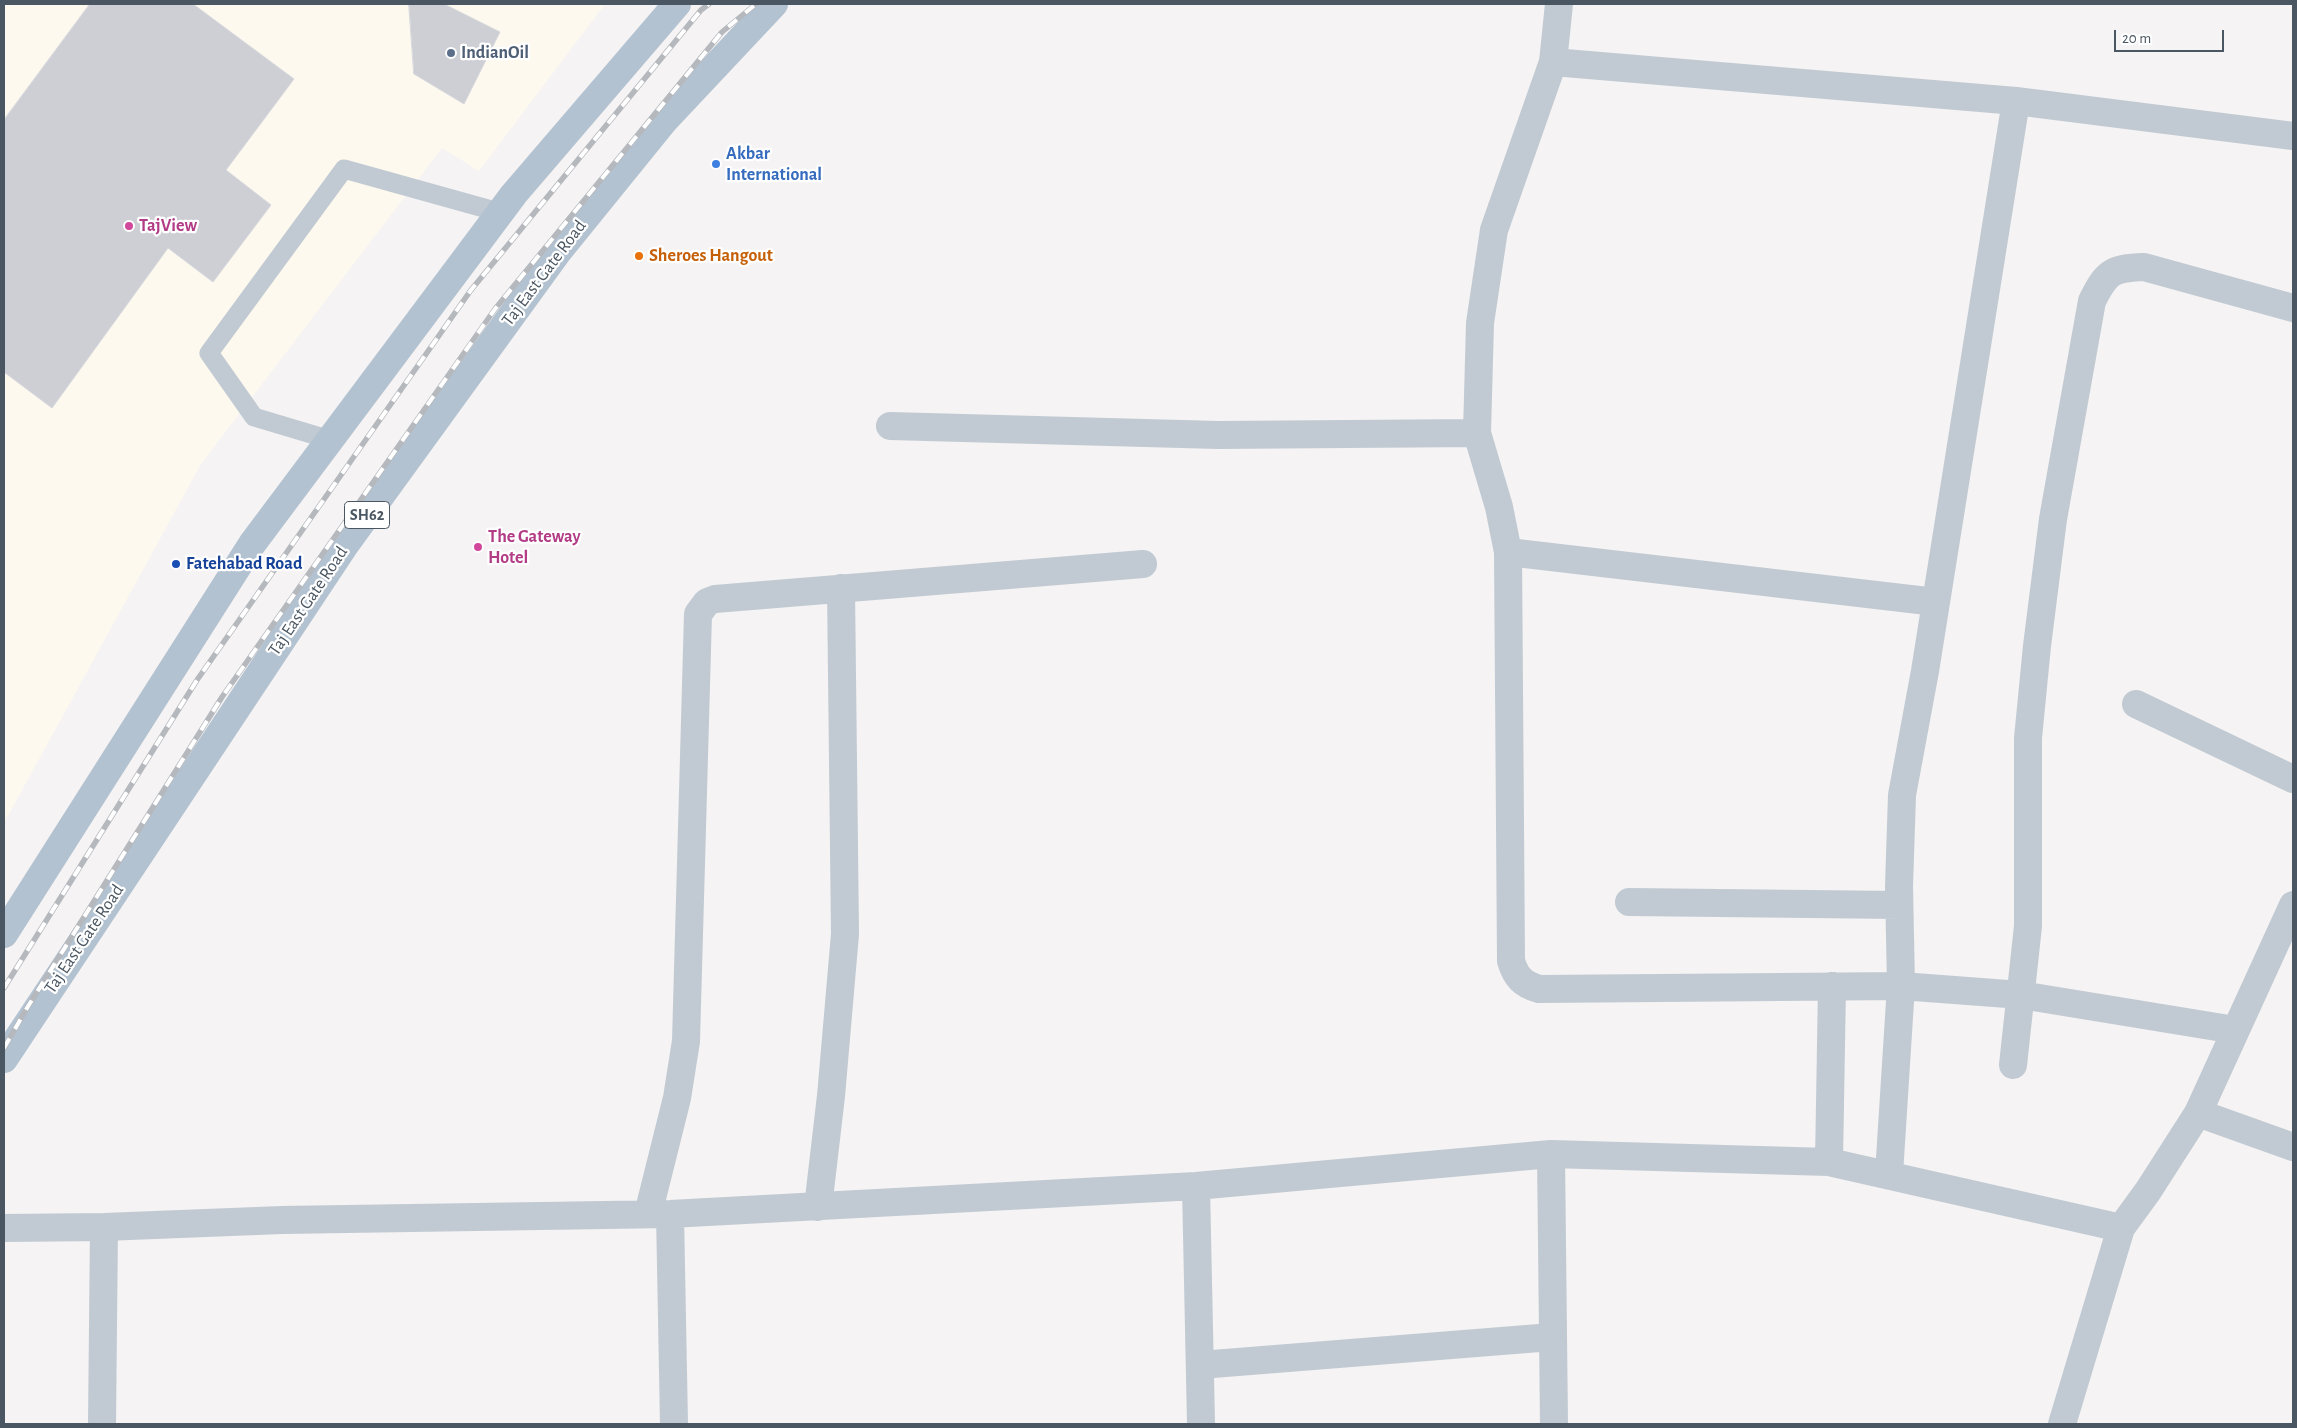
<!DOCTYPE html>
<style>
body{margin:0}
#map{position:relative;width:2297px;height:1428px;overflow:hidden;background:#f5f3f3;font-family:"Alegreya Sans",sans-serif}
canvas{display:block}
.frame{position:absolute;inset:0;border:5px solid #4a5661;pointer-events:none}
.scale{position:absolute;left:2114px;top:30px;width:110px;height:22px;box-sizing:border-box;border:2px solid #4a5661;border-top:0;padding-left:6px;font-size:15px;line-height:18px;white-space:nowrap;color:#4a5661;-webkit-text-stroke:4px #fff;paint-order:stroke}
</style>
<div id="map">
<canvas width="2297" height="1428"></canvas>
<div class="frame"></div>
<div class="scale">20 m</div>
</div>
<script>
const c = document.querySelector('canvas').getContext('2d');
c.lineJoin = 'round';
function fill(path, color) { c.fillStyle = color; c.fill(path, 'evenodd'); }
function stroke(path, color, width, dash) { c.strokeStyle = color; c.lineWidth = width; c.lineCap = dash ? 'butt' : 'round'; c.setLineDash(dash || []); c.stroke(path); }
function drawText(font, color, halo, rows, align = 'center') {
  c.font = font + ' "Alegreya Sans",sans-serif'; c.lineWidth = 4.5; c.setLineDash([]); c.textBaseline = 'middle'; c.strokeStyle = halo; c.fillStyle = color; for (const [text, x, y, turn = 0] of rows) {
    c.save(); c.translate(x, y); c.rotate((+turn || 0) * Math.PI / 180); c.textAlign = isNaN(turn) ? turn : align; if (halo) c.strokeText(text, 0, 0); c.fillText(text, 0, 0); c.restore();
  }
}
fill(new Path2D(`
 M4,4H605L479,171L442,148L201,464L4,823Z`), '#fdf9ef');
const building = new Path2D(`
 M90,4H193L294,79L226,170L271,205L213,282L168,248L52,408L4,372V120Z
 M409,4H444L500,32L464,104L414,74Z`);
fill(building, '#cdcfd5');
stroke(building, '#d7d9de', 1);
stroke(new Path2D(`
 M331,440L254,417L209,353L344,169L502,213`), '#c1cad2', 19);
stroke(new Path2D(`
 M1559,4L1553,62L1494,230L1480,323L1477,433L1499,507L1508,552L1511,961C1516,977 1522,984 1539,989L1901,986L2021,995L2235,1030
 M1553,62L2016,101L2293,136
 M890,426L1218,435L1477,433
 M1508,552L1936,602
 M2136,704L2293,779
 M1629,902L1899,905
 M2013,1065L2028,926V738L2037,646L2053,519L2092,301C2106,273 2111,268 2144,267L2293,308
 M2198,1113L2293,1147
 M1551,1154L1554,1424
 M1829,1162L1832,986
 M1889,1174L1901,986L1899,886L1902,795L1925,671L2016,101
 M1196,1186L1201,1424
 M818,1207L831,1096L845,934L841,588
 M648,1214L677,1098L686,1041L698,614L707,602L715,599L1143,564
 M670,1214L674,1424
 M4,1228L104,1227L282,1220L670,1214L1196,1186L1551,1154L1829,1162L2121,1228
 M1200,1365L1552,1337
 M102,1424L104,1227
 M2062,1424L2121,1228L2148,1191L2198,1113L2293,905`), '#c1cad2', 28);
stroke(new Path2D(`
 M4,934L252,544L514,194L677,4
 M4,1059L345,545L557,253L664,121L774,4`), '#b3c2d1', 28);
const rail = new Path2D(`
 M4,988L197,680L471,290L701,10L709,4
 M4,1048L27,1008L222,697L495,309L722,32L756,4`);
stroke(rail, '#b5b8bd', 5.5);
stroke(rail, '#fff', 4, [11]);
for (const [x, y, r, color] of [
 [451,53,5,"#5c6f8a"],
 [716,164,5,"#3f7fe0"],
 [129,226,5,"#d1479c"],
 [639,256,5,"#e8710a"],
 [478,547,5,"#d1479c"],
 [176,564,5,"#1a4fb4"]
]) { const dot = new Path2D(); dot.arc(x, y, r, 0, 2 * Math.PI); c.fillStyle = color; c.fill(dot); stroke(dot, '#fff', 2); }
for (const [x, y, w] of [
 [367,515,45]
]) { const box = new Path2D(); box.roundRect(x - w / 2, y - 13.5, w, 27, 4); c.fillStyle = '#fff'; c.fill(box); stroke(box, '#4a5661', 1); }
drawText('bold 16px', '#4a5661', null, [
 ["SH62",367,515]
]);
drawText('bold 18px', '#4e5e75', '#fff', [
 ["IndianOil",461,53]
], 'left');
drawText('bold 18px', '#366cbe', '#fff', [
 ["Akbar",726,154],
 ["International",726,175]
], 'left');
drawText('bold 18px', '#b23c85', '#fff', [
 ["TajView",139,226],
 ["The Gateway",488,537],
 ["Hotel",488,558]
], 'left');
drawText('bold 18px', '#c56008', '#fff', [
 ["Sheroes Hangout",649,256]
], 'left');
drawText('18px', '#4a5661', '#fff', [
 ["Taj East Gate Road",544,273,-53],
 ["Taj East Gate Road",308,601,-56],
 ["Taj East Gate Road",84,939,-56]
]);
drawText('bold 18px', '#164399', '#fff', [
 ["Fatehabad Road",186,564]
], 'left');
</script>
